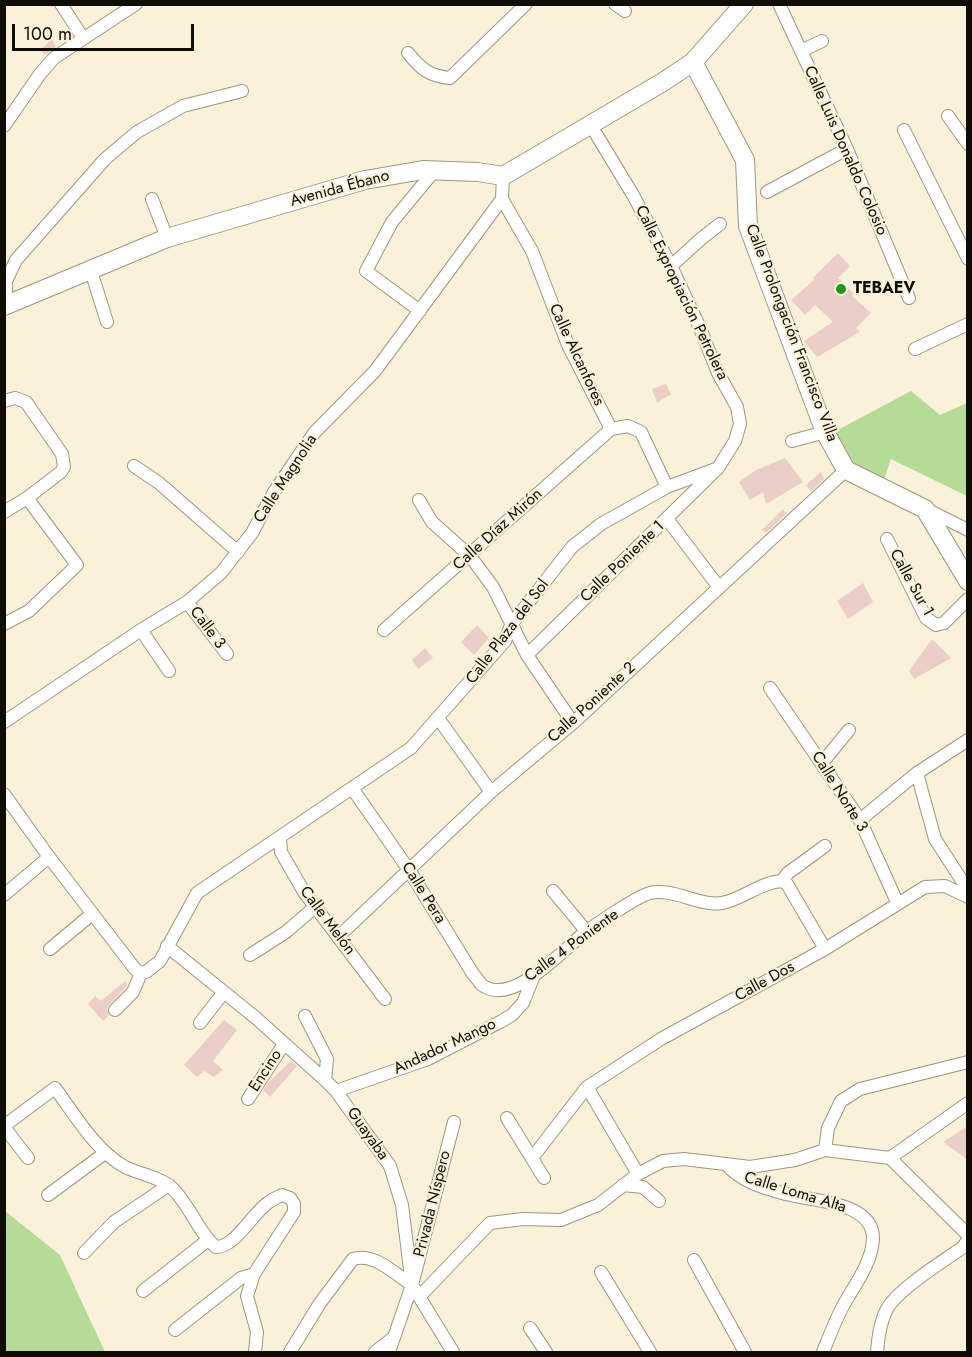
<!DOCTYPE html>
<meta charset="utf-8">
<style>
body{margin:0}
#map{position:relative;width:972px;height:1357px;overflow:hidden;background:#f9f1d9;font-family:Jost,sans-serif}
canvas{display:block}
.frame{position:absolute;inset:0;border:6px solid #100d06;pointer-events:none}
.scale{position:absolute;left:12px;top:24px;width:182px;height:27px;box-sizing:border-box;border:3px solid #100d06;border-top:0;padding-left:8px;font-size:18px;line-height:21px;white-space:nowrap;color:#100d06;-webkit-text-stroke:4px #f9f1d9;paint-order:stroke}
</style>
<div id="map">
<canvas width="972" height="1357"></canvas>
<div class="frame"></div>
<div class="scale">100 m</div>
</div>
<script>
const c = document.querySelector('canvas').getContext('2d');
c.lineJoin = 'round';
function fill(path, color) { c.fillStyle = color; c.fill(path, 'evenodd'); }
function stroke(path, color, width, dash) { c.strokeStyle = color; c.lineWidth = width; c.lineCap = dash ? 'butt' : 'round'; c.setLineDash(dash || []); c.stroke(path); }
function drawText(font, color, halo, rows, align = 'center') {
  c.font = font + ' Jost,sans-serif'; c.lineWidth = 4.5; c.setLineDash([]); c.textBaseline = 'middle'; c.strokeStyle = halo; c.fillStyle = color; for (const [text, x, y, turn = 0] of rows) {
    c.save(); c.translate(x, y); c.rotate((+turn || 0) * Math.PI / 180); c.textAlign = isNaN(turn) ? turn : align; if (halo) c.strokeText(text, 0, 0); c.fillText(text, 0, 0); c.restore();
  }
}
fill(new Path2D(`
 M911,391L940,415L967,403V496L891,459L880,491L858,480L834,432Z
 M5,1211L60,1255L105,1352H5Z`), '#b6da97');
fill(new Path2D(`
 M52,39L56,47L45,55L40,50Z
 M838,253L850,266L838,278L854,294L852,296L871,313L856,328L860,332L817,357L804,341L833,322L815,305L805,315L791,300L814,280L813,278Z
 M666,384L671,394L657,403L652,389Z
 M785,458L803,482L766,504L763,492L750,500L739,482L756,470Z
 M821,472L824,479L811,491L806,485Z
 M783,509L787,513L766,533L762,530Z
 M863,583L873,602L848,619L837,601Z
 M477,625L489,638L474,655L461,642Z
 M932,639L951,658L914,679L909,671Z
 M425,648L433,658L418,669L412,660Z
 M125,981L127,984L126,987L109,1005L107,1008L109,1015L103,1021L88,1004L95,996L101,1001Z
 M224,1020L237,1030L213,1061L223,1070L214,1077L204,1071L197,1077L184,1065Z
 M291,1061L297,1066L270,1097L263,1090L270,1081Z
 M968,1126V1160L943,1142Z`), '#ebcec8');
const street = new Path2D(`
 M61,4L83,38
 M615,4L625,11
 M779,4L847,149L909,298
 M801,51L822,41
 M408,53C421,69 429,76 450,78L526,4
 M948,116L968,144
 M4,126L40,74L54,58L136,4
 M904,130L968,259
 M767,192L847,149
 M152,199L167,238
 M502,199L532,251L568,345L611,429
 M671,266L702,238L720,224
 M91,271L107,322
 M6,306V281L16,260L105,159L137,132L183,106L242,91
 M420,311L366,271L392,222L435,170
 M915,349L968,324
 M4,401L15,398L26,402L62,454L64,467L61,472L27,498L4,512
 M611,429L628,426L641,432L667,487
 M792,441L825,432
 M134,466L159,483L238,552
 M419,500L432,522L470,556L493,587L527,655L573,723
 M926,509L968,530
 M667,519L718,586
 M887,539L926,618L936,625L944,623L968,599
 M187,602L227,654
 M4,624L29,611L77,565L27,498
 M141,630L169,671
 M384,630L611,429
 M527,655L718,468L735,441L740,424L737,407L718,373L700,328L671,266L633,195L590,124
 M770,688L860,820L897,902
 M438,718L491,792
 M4,722L141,630L187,602L221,573L252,533L274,492L314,433L375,371L502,199L503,176
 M822,763L849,730
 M917,773L935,839L968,890
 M352,788L409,870L473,974C476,977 479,982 482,985C513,1008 565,947 587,931C598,923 638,896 650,893C672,887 700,907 722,903C743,899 761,882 782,881
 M4,794L49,857L135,969L141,973L146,972L160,961L197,893L411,748L505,641L511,625L572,547L601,524L667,487L718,468
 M860,820L917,773L968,740
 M280,838L281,852L304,892L385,999
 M782,881L787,884L825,949
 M782,881L788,873L825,846
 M553,891L587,932
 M4,895L49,857
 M338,937L491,792L573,723L846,470
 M167,946L256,1018L325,1080L336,1091L390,1166L402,1205L412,1285L453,1352
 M50,949L92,914
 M250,955L286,932L315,907
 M115,1010L133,992L141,973
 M305,1016L327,1059L325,1080
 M200,1023L224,992
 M587,1087L638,1174
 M336,1091L428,1059L500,1022L512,1015L523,1003L533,978
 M248,1099L284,1044
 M507,1118L544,1178
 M4,1126L55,1088C75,1115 95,1150 125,1167C139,1174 160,1177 172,1188C190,1205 199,1234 216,1247C236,1247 253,1212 269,1202C273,1199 278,1197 282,1195L290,1198L294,1204V1212L254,1274L247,1296L257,1332L255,1352
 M4,1127L28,1158
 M825,1150L828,1128L841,1101L860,1089L968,1062
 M532,1158L587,1087L661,1039L825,949L925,887L945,886L968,897
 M890,1158L968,1103
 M726,1164C741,1182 764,1188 786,1194C810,1201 874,1201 873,1239C872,1263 854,1286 843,1306C835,1321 829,1337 823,1352
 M623,1185L643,1187L659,1201
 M48,1195L105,1153
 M84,1253L114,1222L169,1185
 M694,1260L745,1352H744
 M601,1272L650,1352
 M143,1291L208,1240
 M419,1297L490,1223L523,1219L561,1220L598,1205L638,1174L663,1161L684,1159L750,1167L795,1160L825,1150L890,1158L968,1235
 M530,1328L546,1352
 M175,1330L241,1278L254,1274
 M290,1352L320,1303L353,1259C374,1252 395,1274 412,1285
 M375,1352L393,1338
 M389,1352L412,1285L454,1122
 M877,1352C878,1339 880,1323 886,1311C894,1292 943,1261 962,1248L968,1240`);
const secondary = new Path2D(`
 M693,62L745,160L748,226L825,432L846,470L925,509L968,581
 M4,306L167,238L365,180L423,170L478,172L503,176L663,82L693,62L744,4`);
stroke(street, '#9e9780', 14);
stroke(secondary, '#9e9780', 20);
stroke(street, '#fff', 12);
stroke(secondary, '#fff', 18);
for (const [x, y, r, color] of [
 [841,289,6,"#26931c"]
]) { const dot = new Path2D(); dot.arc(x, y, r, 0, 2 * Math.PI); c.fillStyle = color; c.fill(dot); stroke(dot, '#f9f1d9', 2); }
drawText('16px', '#100d06', '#f9f1d9', [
 ["Calle Luis Donaldo Colosio",845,151,66],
 ["Avenida Ébano",340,189,-15],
 ["Calle Expropiación Petrolera",681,293,64],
 ["Calle Prolongación Francisco Villa",791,333,69],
 ["Calle Alcanfores",576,355,65],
 ["Calle Magnolia",286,479,-57],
 ["Calle Díaz Mirón",498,530,-42],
 ["Calle Poniente 1",623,562,-44],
 ["Calle Sur 1",911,583,61],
 ["Calle 3",207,628,53],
 ["Calle Plaza del Sol",508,632,-53],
 ["Calle Poniente 2",592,703,-42],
 ["Calle Norte 3",839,792,58],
 ["Calle Pera",423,893,58],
 ["Calle Melón",327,921,53],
 ["Calle 4 Poniente",572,946,-36],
 ["Calle Dos",765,982,-29],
 ["Andador Mango",445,1047,-25],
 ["Encino",266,1071,-57],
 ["Guayaba",367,1134,55],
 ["Calle Loma Alta",795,1193,17],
 ["Privada Níspero",433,1204,-76]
]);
drawText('bold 16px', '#100d06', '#f9f1d9', [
 ["TEBAEV",853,289]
], 'left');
</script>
